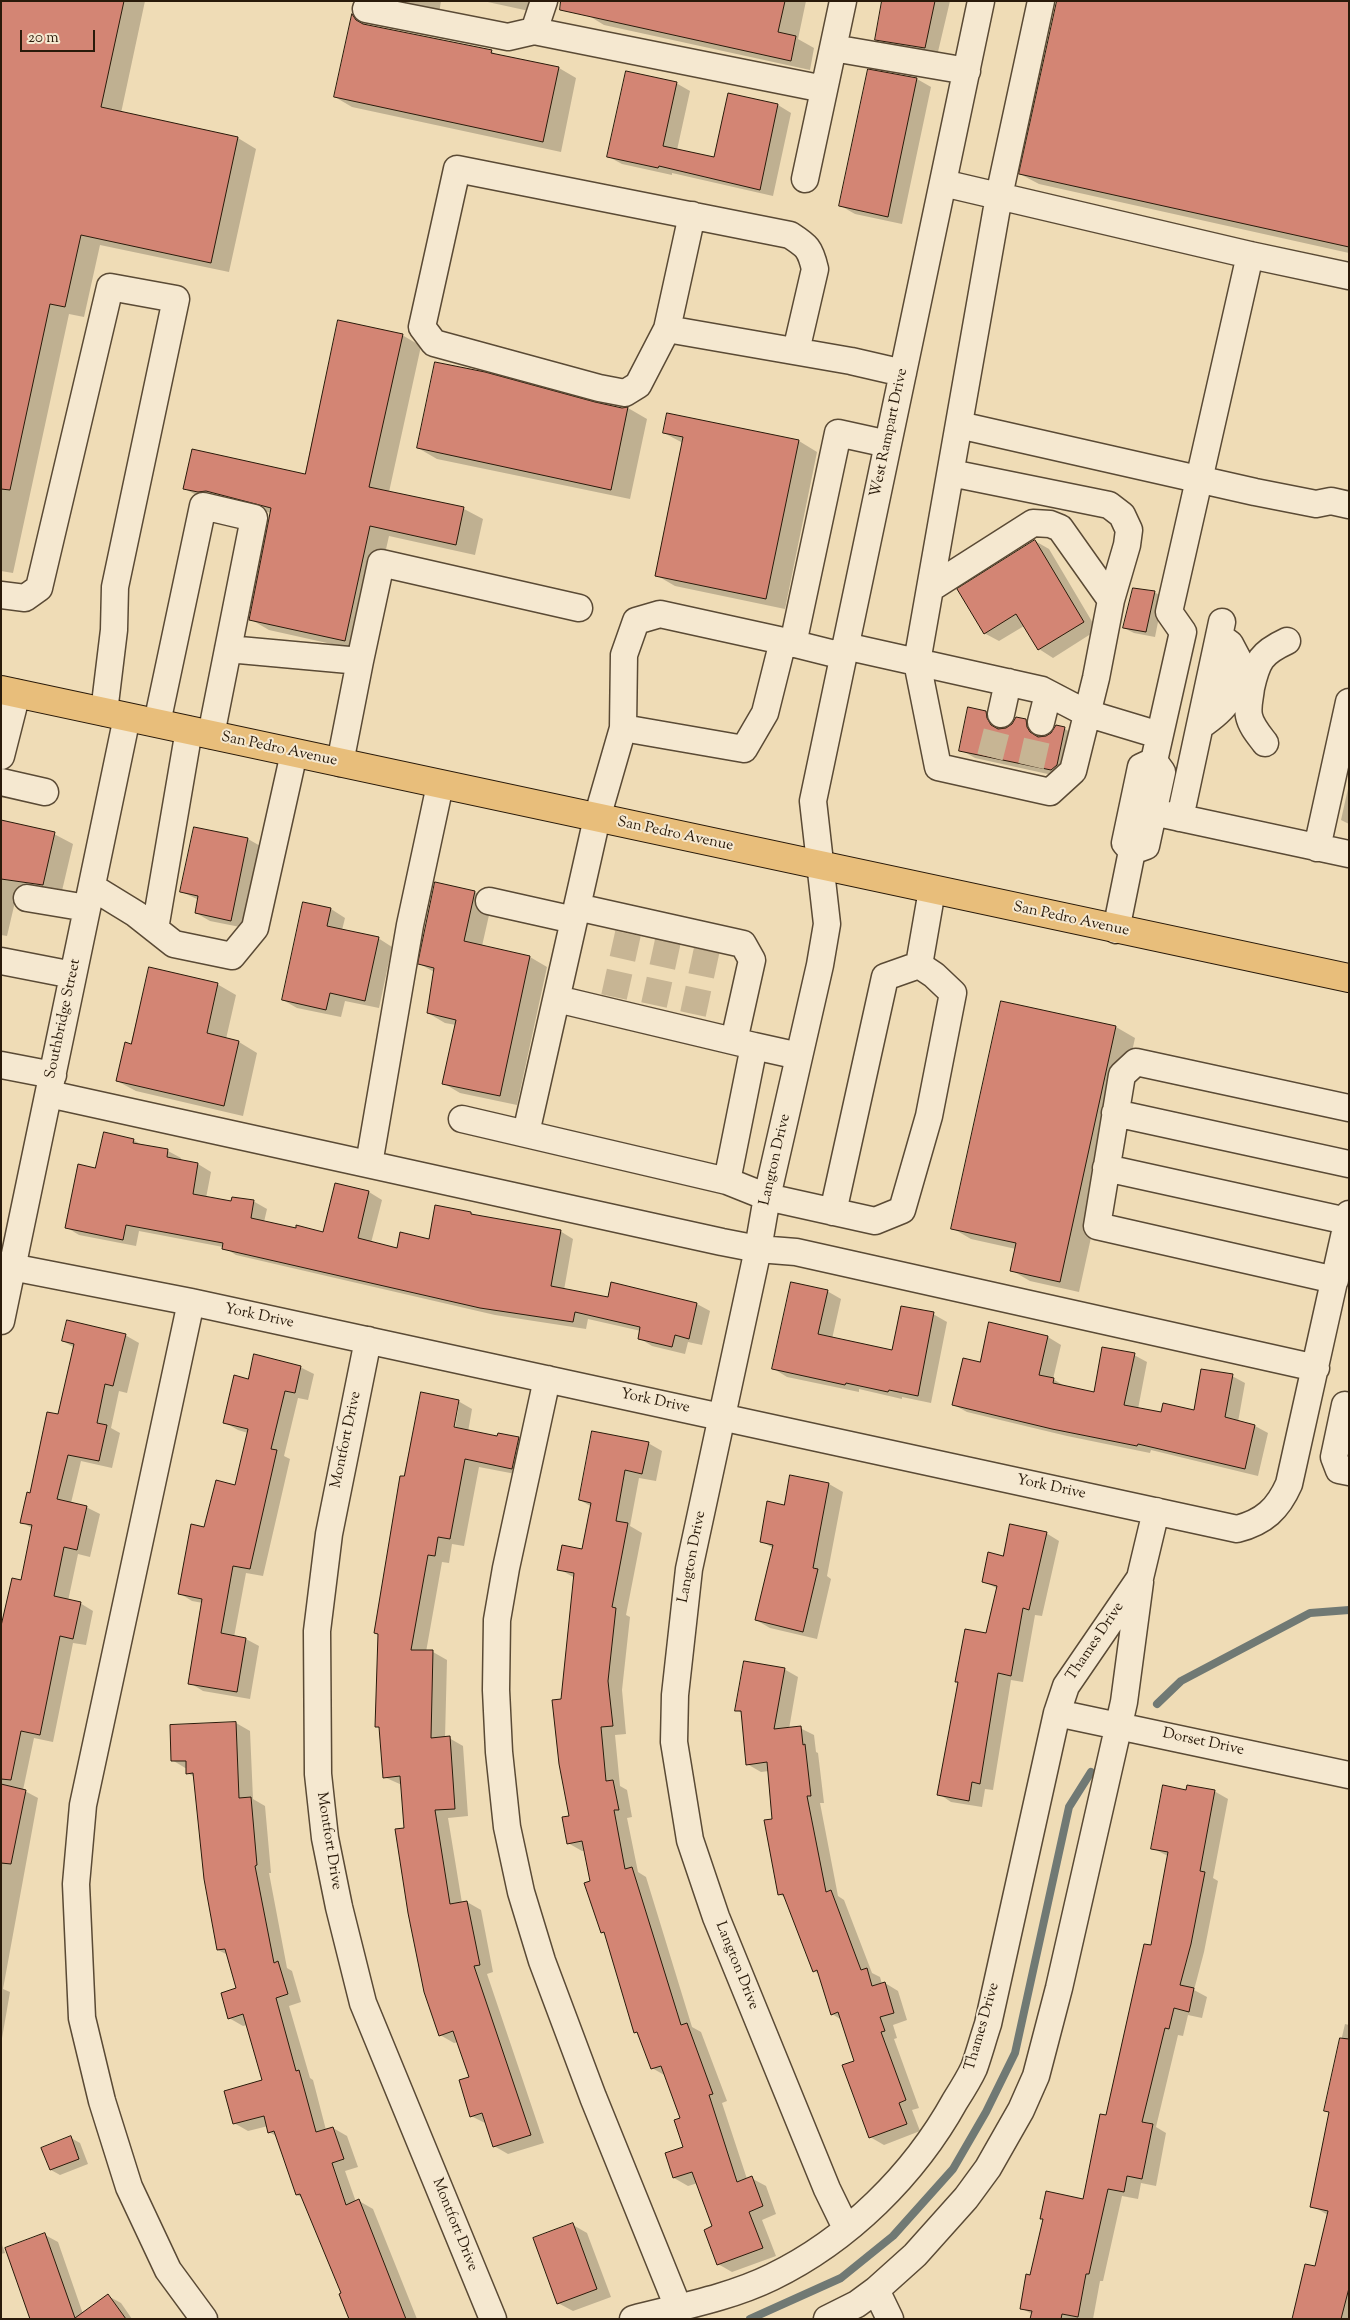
<!DOCTYPE html>
<style>
body{margin:0}
#map{position:relative;width:1350px;height:2320px;overflow:hidden;background:#efdcb6;font-family:"Sorts Mill Goudy",serif}
canvas{display:block}
.frame{position:absolute;inset:0;border:2px solid #291a0a;pointer-events:none}
.scale{position:absolute;left:20px;top:30px;width:75px;height:22px;box-sizing:border-box;border:2px solid #291a0a;border-top:0;padding-left:6px;font-size:15px;line-height:18px;white-space:nowrap;color:#291a0a;-webkit-text-stroke:4px #f5e8d0;paint-order:stroke}
</style>
<div id="map">
<canvas width="1350" height="2320"></canvas>
<div class="frame"></div>
<div class="scale">20 m</div>
</div>
<script>
const c = document.querySelector('canvas').getContext('2d');
c.lineJoin = 'round';
function fill(path, color) { c.fillStyle = color; c.fill(path, 'evenodd'); }
function stroke(path, color, width, dash) { c.strokeStyle = color; c.lineWidth = width; c.lineCap = dash ? 'butt' : 'round'; c.setLineDash(dash || []); c.stroke(path); }
function drawText(font, color, halo, rows, align = 'center') {
  c.font = font + ' "Sorts Mill Goudy",serif'; c.lineWidth = 4; c.setLineDash([]); c.textBaseline = 'middle'; c.strokeStyle = halo; c.fillStyle = color; for (const [text, x, y, turn = 0] of rows) {
    c.save(); c.translate(x, y); c.rotate((+turn || 0) * Math.PI / 180); c.textAlign = isNaN(turn) ? turn : align; if (halo) c.strokeText(text, 0, 0); c.fillText(text, 0, 0); c.restore();
  }
}
fill(new Path2D(`
 M1,1H145L121,113L238,138L256,149L229,272L100,245L84,317L69,314L13,573L1,571Z
 M365,1H441L439,14Z
 M483,1H546L543,14Z
 M589,1H806L798,39L814,48L810,70L604,25L586,14Z
 M883,1H950L937,56L890,47L876,39Z
 M1349,1V253L1039,184L1020,174Z
 M354,17L369,26L491,51L498,56L559,68L576,78L561,152L352,107L335,97Z
 M917,79L931,87L902,224L855,214L841,206Z
 M676,83L690,91L677,150L715,158L778,105L791,113L773,196L672,173V175L622,164L609,157Z
 M402,335L421,346L389,492L464,509L483,519L475,555L389,536L363,651L269,630L250,619L271,513L226,501L204,499L185,489L306,475Z
 M628,408L647,419L630,499L437,459L418,448Z
 M664,433L799,441L817,452L785,609L675,586L656,575L683,443Z
 M1035,541L1049,549L1097,630L1053,658L1039,649L1024,626L999,641L984,633Z
 M1154,592L1163,597L1155,637L1134,633L1124,628Z
 M986,712L1000,720L1002,730L1026,720L1040,729L1042,738L1065,729L1079,737L1066,778L975,758L961,750Z
 M1349,784V824L1341,820Z
 M1,822L54,834L73,844L61,895L18,889L7,936L1,935Z
 M195,828L248,839L262,847L245,928L210,921L196,913L199,900L182,892Z
 M475,892L492,902L482,946L530,957L547,967L517,1105L460,1093L443,1083L456,1025L445,1023L428,1013L434,972L420,964Z
 M304,903L331,909L345,918L342,930L378,938L392,947L379,1008L345,1001L341,1017L297,1008L283,1000Z
 M217,984L236,995L226,1039L239,1042L257,1053L243,1116L136,1091L117,1081L132,1045Z
 M1002,1002L1116,1027L1135,1038L1079,1292L1030,1281L1011,1270L1016,1249L971,1239L952,1228Z
 M133,1140L144,1146L168,1151L181,1158L180,1161L198,1164L211,1172L206,1198L232,1203L253,1201L267,1209L264,1222L297,1230L324,1233L336,1184L369,1192L382,1200L371,1243L398,1249L430,1240L471,1213L477,1216L560,1231L573,1239L564,1290L609,1298L612,1284L697,1304L710,1311L702,1345L688,1342L685,1354L652,1346L639,1338L641,1331L588,1319L586,1329L495,1315L236,1255L223,1247L139,1231L136,1246L79,1235L66,1227L96,1169Z
 M827,1291L841,1299L832,1339L893,1352L933,1314L947,1322L931,1403L902,1397V1399L859,1389V1392L787,1377L774,1369Z
 M990,1324L1048,1337L1061,1345L1053,1379L1066,1387L1095,1393L1134,1355L1147,1362L1138,1409L1162,1414L1195,1411L1232,1376L1245,1383L1238,1422L1255,1426L1268,1433L1258,1476L1151,1450L1150,1453L1067,1436L967,1412L954,1405L981,1363Z
 M125,1335L139,1343L127,1393L119,1391L111,1428L120,1433L112,1468L81,1461L71,1503L86,1507L100,1514L90,1557L78,1554L68,1601L80,1603L93,1611L86,1645L73,1643L53,1742L34,1738L23,1790L38,1798L3,1989L10,1992L1,2044V1657L22,1582L33,1529L22,1522L59,1416L75,1348L63,1341Z
 M300,1367L314,1374L308,1400L298,1398L284,1456L290,1459L263,1576L246,1573L234,1637L246,1639L259,1646L250,1699L203,1691L190,1683L203,1603L192,1601L179,1593L205,1528L236,1486L248,1433L238,1430L224,1422L249,1380Z
 M458,1401L472,1409L468,1432L498,1438H519L533,1446L526,1476L479,1467L464,1546L452,1544L449,1563L442,1562L426,1652H433L447,1660L445,1738H449L463,1746L468,1816L448,1818L462,1903L467,1902L481,1910L493,1972L487,1974L544,2143L508,2154L494,2146L487,2124L471,2116V2078L458,2042L454,2043L440,2035L405,1829L402,1785L384,1777L381,1729L376,1726L379,1635L375,1633L405,1478ZM457,1404H459L454,1434L451,1433Z
 M648,1443L662,1451L656,1481L639,1478L630,1526L642,1533L626,1615L630,1617L622,1690L626,1734L615,1735L620,1786L627,1790L632,1817L627,1818L638,1872L646,1877L692,2027L701,2032L727,2101L722,2103L747,2179L751,2178L766,2186L776,2214L762,2220L776,2256L732,2272L718,2264L714,2227L698,2183L688,2186L674,2178L684,2148L682,2119L666,2076L652,2068L640,2034L635,2032L606,1935L602,1932L585,1851H582L568,1843L571,1817L562,1700L575,1578L559,1569L583,1550L592,1507L580,1500Z
 M791,1476L829,1484L843,1492L827,1576L831,1579L817,1639L770,1628L756,1620L773,1548L761,1541L785,1506Z
 M1046,1533L1059,1541L1042,1616L1035,1615L1023,1682L1011,1680L993,1790L985,1789L982,1807L951,1802L939,1794L987,1634L998,1589L983,1581L1004,1557Z
 M784,1669L798,1677L789,1729L800,1728L814,1735L816,1752L818,1753L824,1803H820L838,1896L844,1900L872,1973L880,1977L882,1984L885,1983L898,1991L907,2020L893,2025L897,2038L894,2039L919,2108L912,2110L920,2131L884,2145L870,2137L855,2061L842,2020L832,2014L819,1974L814,1971L786,1898L779,1894L769,1771L761,1772L747,1764L742,1713L737,1710Z
 M236,1723L250,1731L253,1799L265,1806L271,1873H269L287,1968L292,1971L301,2002L289,2006L310,2078L313,2080L326,2130L333,2128L347,2136L358,2167L345,2171L356,2202L359,2201L373,2209L417,2319H351L343,2293L303,2198L297,2195L278,2137L269,2132L268,2126L248,2131L234,2123L264,2081L247,2025L243,2026L229,2018L237,1989L228,1955L218,1950L195,1777L187,1773V1769L172,1760Z
 M1187,1791H1214L1228,1799L1213,1878L1218,1881L1204,1952L1194,1990L1207,1997L1202,2018L1188,2015L1183,2036L1178,2035L1156,2127L1166,2133L1156,2186L1141,2183L1138,2199L1122,2196L1103,2281H1100L1093,2319H1032V2314L1021,2308L1031,2276L1084,2201L1152,1947L1168,1856L1152,1848Z
 M1345,2024L1349,2025V2319H1293L1316,2268L1328,2215L1312,2206L1330,2113L1325,2110Z
 M71,2138L80,2143L88,2164L60,2175L51,2170Z
 M573,2225L587,2233L611,2297L573,2311L558,2303Z
 M45,2235L58,2242L83,2314L108,2296L121,2303L132,2319H32Z
 M1,2242L5,2253L1,2254Z`), '#0003');
stroke(new Path2D(`
 M1157,1704L1181,1681L1310,1613L1349,1610
 M750,2319L841,2278L893,2236L953,2169L986,2112L1015,2053L1069,1807L1091,1772`), '#707974', 8);
const building = new Path2D(`
 M1,1H124L101,107L238,137L211,263L81,235L65,307L50,304L10,490L1,489Z
 M561,1H785L778,32L796,36L791,61L560,10Z
 M882,1H935L925,48L875,40Z
 M1057,1H1349V247L1019,174Z
 M352,14L356,20L363,24L492,50L491,53L559,67L543,142L334,97Z
 M868,69L917,78L888,217L839,206Z
 M626,71L677,82L663,146L714,157L728,93L778,104L760,190L659,166L658,168L607,157Z
 M338,320L403,334L369,487L464,507L456,545L370,526L345,641L249,620L271,508L206,491L198,492L183,489L192,449L305,474Z
 M435,362L485,372L595,402L622,408L628,407L611,490L417,448Z
 M667,413L799,440L766,599L655,576L683,437L663,433Z
 M1035,540L1084,622L1038,650L1016,614L984,634L957,589Z
 M1133,588L1155,591L1146,632L1123,628Z
 M968,707L986,711L987,718L991,725L998,729L1006,728L1012,724L1016,717L1026,719L1027,727L1030,732L1038,737L1046,736L1051,733L1056,725L1065,727L1057,765L1051,770L959,751Z
 M1,820L55,832L43,885L1,879Z
 M194,827L248,838L231,921L195,913L198,896L180,892Z
 M435,882L475,891L464,941L530,956L500,1096L442,1084L456,1020L427,1013L434,968L418,964Z
 M303,902L331,908L327,926L379,937L365,1001L330,993L326,1010L282,1000Z
 M149,967L218,983L207,1033L239,1041L224,1106L116,1081L125,1042L131,1044Z
 M1001,1001L1116,1026L1060,1282L1010,1271L1016,1243L951,1229Z
 M104,1132L134,1139L133,1143L168,1149L167,1157L198,1163L193,1194L231,1201L232,1197L254,1200L251,1218L296,1228V1225L323,1232L335,1183L369,1191L358,1238L397,1248L400,1232L429,1239L435,1205L471,1212V1214L561,1230L551,1286L608,1297L611,1282L697,1303L689,1339L675,1335L672,1347L638,1339L640,1327L575,1312L573,1322L480,1308L222,1249L223,1243L126,1225L123,1240L65,1228L78,1164L95,1168Z
 M791,1282L828,1290L818,1334L892,1350L901,1306L934,1312L918,1396L889,1390L888,1392L846,1383L845,1385L772,1369Z
 M67,1320L126,1334L113,1386L105,1384L97,1423L107,1425L99,1461L68,1455L57,1499L87,1506L77,1550L64,1547L54,1596L81,1602L73,1639L60,1636L40,1735L21,1731L11,1780L1,1779V1626L12,1578L21,1580L32,1525L20,1523L27,1492L30,1493L47,1412L58,1414L74,1344L62,1341Z
 M989,1322L1048,1336L1039,1375L1054,1378L1053,1383L1094,1392L1102,1347L1135,1353L1124,1405L1161,1412L1163,1403L1194,1410L1201,1369L1233,1374L1225,1417L1255,1425L1245,1469L1138,1444L1137,1446L1052,1429L952,1405L963,1358L980,1362Z
 M254,1354L301,1366L295,1393L285,1391L271,1449L277,1450L250,1569L233,1566L221,1633L246,1638L237,1692L188,1684L202,1599L178,1594L191,1524L204,1527L216,1480L235,1485L248,1429L223,1423L234,1375L248,1379Z
 M421,1392L459,1400L454,1427L497,1436L498,1433L519,1437L512,1469L465,1459L450,1539L438,1537L435,1556L428,1555L411,1650H433L431,1738L450,1736L455,1809L435,1810L450,1904L467,1901L480,1965L474,1966L531,2135L493,2147L482,2113L470,2117L459,2080L469,2077L453,2031L439,2036L424,1992L408,1913L395,1829L404,1828L400,1776L383,1778L379,1727H375L378,1634L374,1633L400,1476H404Z
 M592,1431L649,1442L642,1474L625,1470L616,1521L628,1523L612,1607L616,1608L608,1681L613,1726L601,1727L606,1781L613,1780L619,1810H614L625,1869L632,1867L681,2025L687,2023L713,2094L709,2095L737,2182L752,2176L763,2206L749,2212L763,2248L717,2265L704,2230L712,2226L692,2172L673,2178L665,2153L683,2147L674,2120L680,2118L661,2066L651,2069L637,2032L634,2033L604,1932L601,1933L584,1883L590,1881L582,1841L567,1844L562,1817L569,1816L559,1764L552,1700L561,1699L574,1573L557,1570L562,1545L582,1549L591,1503L579,1500Z
 M790,1475L829,1483L813,1568L818,1569L803,1632L755,1620L773,1545L760,1542L767,1501L784,1505Z
 M1010,1524L1047,1532L1029,1610L1023,1608L1011,1676L998,1673L980,1784L972,1782L969,1801L937,1795L958,1682H955L965,1629L986,1633L997,1586L982,1582L988,1552L1003,1556Z
 M744,1661L785,1668L774,1729L801,1726L803,1745L805,1744L811,1796H807L826,1892L831,1890L861,1970L867,1968L872,1986L885,1982L894,2013L880,2017L885,2031L881,2032L906,2100L899,2103L907,2124L869,2138L842,2065L854,2061L838,2012L831,2015L817,1970L813,1972L783,1894L778,1895L764,1820L772,1819L767,1762L746,1765L741,1711H735Z
 M236,1722L239,1798L251,1797L257,1865L255,1866L274,1963L278,1961L288,1994L276,1998L296,2071L299,2070L316,2132L333,2127L344,2159L332,2163L346,2205L359,2199L406,2319H349L339,2294L341,2293L300,2194L296,2195L274,2131L268,2133L264,2116L233,2124L224,2091L262,2080L243,2014L228,2019L221,1993L236,1988L225,1949L217,1950L204,1879L193,1773L186,1774V1761H171L170,1725Z
 M1,1784L26,1790L11,1864L1,1863Z
 M1163,1785L1186,1790L1187,1785L1215,1790L1200,1871L1205,1872L1191,1944L1180,1985L1194,1988L1189,2012L1174,2008L1169,2029L1165,2028L1142,2122L1153,2124L1142,2179L1127,2176L1124,2192L1108,2189L1089,2274H1086L1078,2317L1062,2314L1061,2319H1030L1032,2311L1020,2309L1026,2274L1030,2275L1043,2219H1040L1046,2191L1083,2199L1100,2114L1106,2115L1144,1944L1151,1945L1168,1852L1151,1849Z
 M1340,2038L1349,2039V2288L1341,2319H1292L1305,2264L1315,2266L1328,2211L1310,2207L1329,2112L1324,2111Z
 M71,2136L79,2159L50,2170L41,2148Z
 M573,2223L597,2289L557,2304L533,2238Z
 M45,2233L75,2318L108,2294L126,2319H30L5,2248Z`);
fill(building, '#d38574');
stroke(building, '#291a0a', 1);
stroke(new Path2D(`
 M990,757L1001,714
 M1031,766L1041,722
 M614,997L629,929
 M654,1005L669,936
 M693,1014L708,944`), '#c7b594', 26, [26, 13]);
const minor = new Path2D(`
 M366,9L508,37L534,31L824,89
 M534,31L544,1
 M833,48L843,1
 M805,179L833,48L967,71
 M943,183L1250,255L1349,276
 M667,329L692,215
 M796,351L815,269C810,248 807,246 790,235L457,169L422,327L434,343L599,388L625,393L638,385L667,329L851,361L903,373
 M959,425L1255,492L1316,504L1331,501L1349,505
 M951,473L1109,505L1122,515L1129,530L1127,545L1111,600L1096,678L1073,771L1050,792L938,767L917,662L999,196L1041,1
 M931,588L1033,523L1050,524L1060,528L1111,600
 M1,595L25,598L39,588L110,287L176,299L115,587L114,630L104,712
 M793,644L838,433L888,444
 M845,646L1042,690L1086,713L1159,735
 M228,649L360,661L340,763
 M360,661L381,563L579,608
 M1001,714L1008,682
 M1041,722L1048,694
 M157,723L203,506L254,518L211,735
 M1200,726C1232,704 1231,698 1239,661L1230,644L1219,636
 M623,728L744,749L765,713L783,641L843,656
 M1265,743C1259,735 1251,726 1249,716C1247,707 1250,698 1251,688C1257,661 1261,653 1287,641
 M1,756L17,693
 M1154,761L1183,632L1169,612L1250,255
 M1,782L45,792
 M1153,812L1349,854
 M1180,818L1222,622
 M1317,848L1349,702
 M1132,851L1146,846L1162,772L1154,761
 M1132,851L1125,843L1141,767L1154,761
 M92,887L136,914L174,944L232,956L255,928L294,753
 M27,898L87,908
 M489,901L574,920
 M577,907L743,944L752,960L734,1041
 M155,929L189,730
 M1116,930L1132,851
 M1,961L73,975
 M557,999L754,1046
 M1,1065L53,1075
 M49,1094L722,1242L758,1249L796,1252L1316,1368
 M1115,1113L1349,1164
 M462,1119L727,1181L767,1197L875,1221L902,1210L929,1116L953,993L934,975L919,965L932,890
 M526,1133L597,818L623,728L624,655L636,621L660,614L783,641
 M369,1164L410,925L440,785
 M1106,1168L1347,1221
 M727,1181L754,1046L799,1056
 M833,1212L885,977L919,965
 M1,1265L191,1302L1237,1529C1264,1522 1278,1509 1289,1484L1349,1214
 M1335,1280L1097,1226L1122,1075L1136,1062L1349,1108
 M191,1302L83,1805L76,1884L82,2018L102,2101L129,2187L168,2270L204,2319
 M1,1321L127,717
 M368,1340L329,1534L317,1631L318,1774L325,1838L339,1907L363,2003L493,2319
 M547,1379L506,1568L497,1620L496,1690L499,1752L507,1827L521,1892L542,1961L593,2097L678,2307
 M1349,1406L1345,1405L1334,1457L1339,1470L1349,1472
 M1057,1713L1349,1775
 M846,2228L827,2189L716,1917L690,1840L674,1742L675,1695L689,1569L758,1249L767,1197L820,965L827,924L813,801L981,1
 M876,2290L890,2319
 M633,2319C679,2307 729,2298 772,2277C848,2240 914,2175 955,2101C962,2090 969,2079 974,2068C979,2054 983,2039 988,2024L1057,1713L1066,1686L1140,1578L1156,1511
 M827,2319L857,2304L876,2290L915,2255L966,2198L988,2168L1021,2110L1036,2076L1059,1988L1124,1702L1140,1582`);
const major = new Path2D(`
 M1,690L1349,978`);
stroke(minor, '#5a4a35', 29);
stroke(major, '#291a0a', 30);
stroke(minor, '#f5e8d0', 26);
stroke(major, '#e8be7b', 28);
drawText('15px', '#291a0a', '#f5e8d0', [
 ["West Rampart Drive",890,433,-78],
 ["San Pedro Avenue",279,750,12],
 ["San Pedro Avenue",675,835,12],
 ["San Pedro Avenue",1071,920,12],
 ["Southbridge Street",64,1019,-78],
 ["Langton Drive",776,1160,-77],
 ["York Drive",259,1317,12],
 ["York Drive",655,1402,12],
 ["Montfort Drive",347,1440,-78],
 ["York Drive",1051,1488,12],
 ["Langton Drive",693,1557,-79],
 ["Thames Drive",1096,1642,-56],
 ["Dorset Drive",1203,1743,12],
 ["Montfort Drive",328,1841,81],
 ["Langton Drive",736,1966,68],
 ["Thames Drive",983,2027,-74],
 ["Montfort Drive",454,2225,68]
]);
</script>
